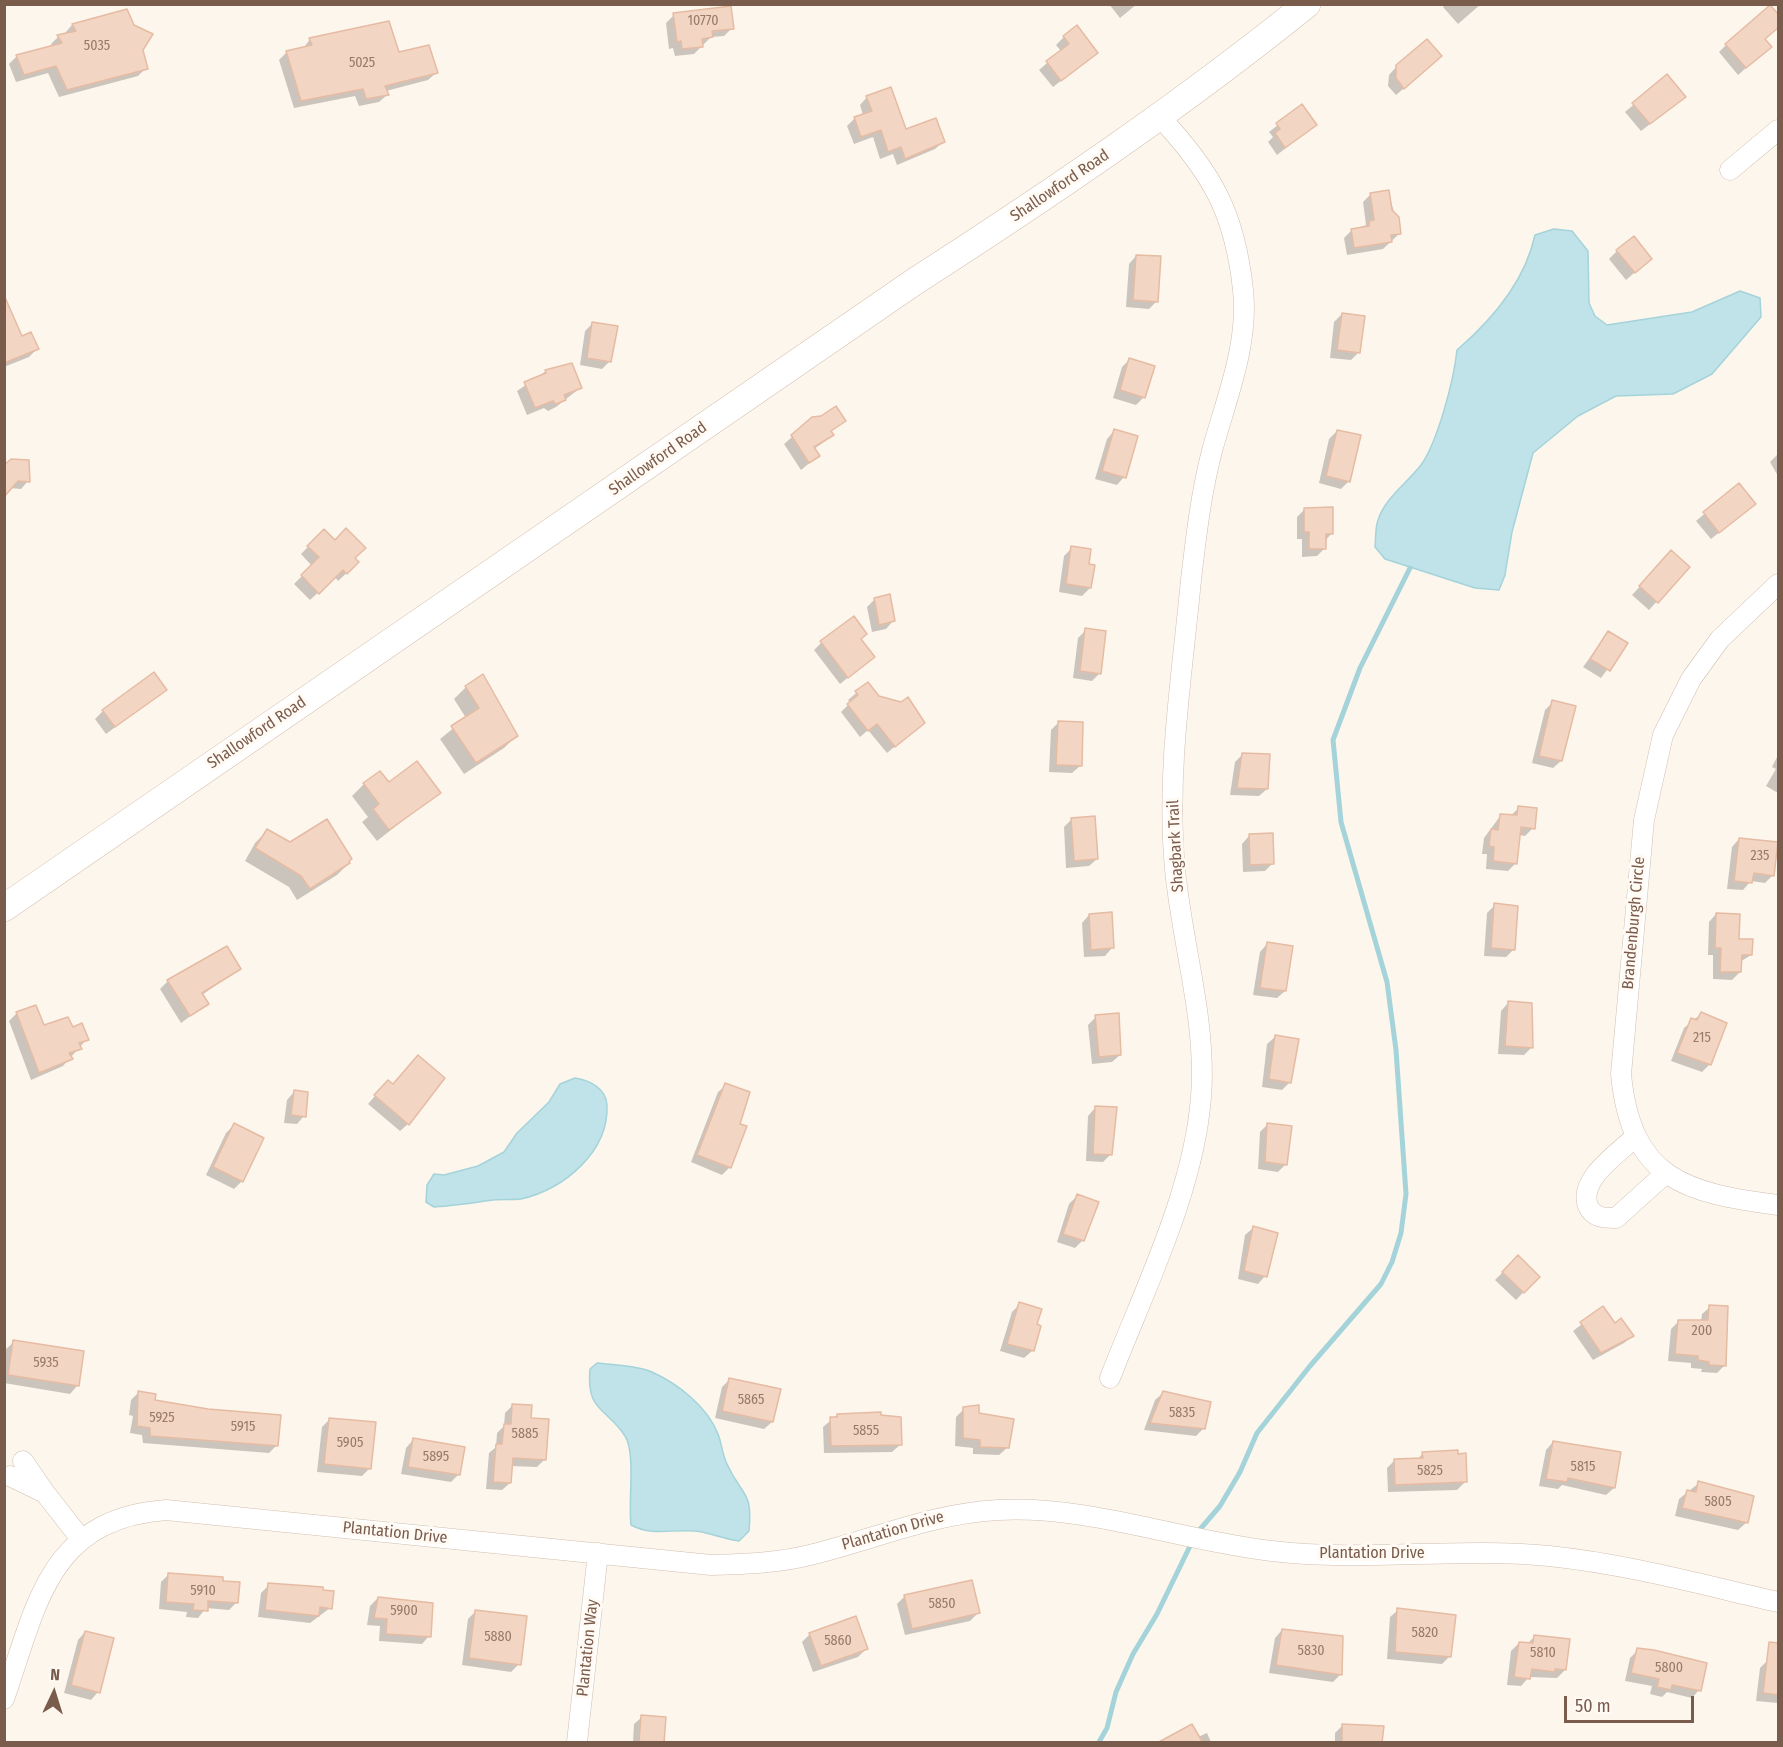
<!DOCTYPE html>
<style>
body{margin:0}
#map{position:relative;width:1783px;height:1747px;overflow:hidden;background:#fdf6ec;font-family:"Fira Sans Condensed",sans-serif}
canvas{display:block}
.frame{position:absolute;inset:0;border:6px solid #7a5c4d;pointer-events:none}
.north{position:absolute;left:24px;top:1663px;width:60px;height:60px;-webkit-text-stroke:4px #fffaf3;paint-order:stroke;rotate:4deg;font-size:16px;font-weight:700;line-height:24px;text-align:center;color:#7a5c4d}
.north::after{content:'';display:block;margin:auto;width:21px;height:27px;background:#7a5c4d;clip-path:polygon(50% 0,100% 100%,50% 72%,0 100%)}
.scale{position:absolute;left:1564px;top:1696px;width:130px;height:27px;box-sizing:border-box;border:3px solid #7a5c4d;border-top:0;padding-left:8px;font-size:18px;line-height:21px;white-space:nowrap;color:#7a5c4d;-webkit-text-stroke:4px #fffaf3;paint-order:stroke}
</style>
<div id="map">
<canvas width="1783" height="1747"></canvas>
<div class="frame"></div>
<div class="north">N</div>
<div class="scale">50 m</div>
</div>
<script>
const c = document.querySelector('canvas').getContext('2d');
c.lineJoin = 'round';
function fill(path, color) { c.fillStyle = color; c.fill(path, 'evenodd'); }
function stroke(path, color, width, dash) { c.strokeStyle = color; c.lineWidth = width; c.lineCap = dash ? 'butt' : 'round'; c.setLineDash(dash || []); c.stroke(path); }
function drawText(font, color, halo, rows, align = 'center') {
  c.font = font + ' "Fira Sans Condensed",sans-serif'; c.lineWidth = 6; c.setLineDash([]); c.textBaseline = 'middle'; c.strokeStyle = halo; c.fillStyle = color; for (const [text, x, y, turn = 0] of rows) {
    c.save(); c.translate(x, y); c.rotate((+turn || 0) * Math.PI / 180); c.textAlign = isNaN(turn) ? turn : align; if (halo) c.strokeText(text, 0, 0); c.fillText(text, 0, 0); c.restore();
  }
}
const water = new Path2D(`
 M1554,229L1572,231L1588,251L1589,303L1595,316L1607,325L1692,312L1740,291L1760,298L1761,317L1712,374L1673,394L1616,396L1578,416L1533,453L1512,532L1505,575L1499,590L1475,588L1385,559L1375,547C1376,539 1375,528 1378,520C1385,498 1408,482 1421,465C1438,441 1454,379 1457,350C1492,320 1525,281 1535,235Z
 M575,1078C589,1080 606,1088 607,1105C609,1152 564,1189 521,1199C512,1200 502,1199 493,1200C473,1203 454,1206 434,1207L426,1202L427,1185L434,1174L444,1175L478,1166L504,1152L517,1133L549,1102L560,1084Z
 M597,1363C614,1365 636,1365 652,1372C678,1384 707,1406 718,1434C722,1444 722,1454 727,1464C742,1497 753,1490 749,1531L739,1541C726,1539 715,1535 702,1532C677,1527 655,1538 631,1525C628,1503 636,1453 625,1436C606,1407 586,1412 590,1369Z`);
fill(water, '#bfe3e8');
stroke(water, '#a5d3da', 1.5);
fill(new Path2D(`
 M1109,4H1137L1120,18Z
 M1446,4H1481L1458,24L1443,7Z
 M126,11L146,68L138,76L59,97L48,73L16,82L9,64L17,56L52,47L51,44L58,37L66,35L65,33L72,25Z
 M674,15L732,28L724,36L711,37L694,54L675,56L673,48L669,49L666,23Z
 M1064,37L1096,53L1053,87L1039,70L1061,51L1056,45Z
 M310,39L398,54L436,73L428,80L386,91L387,95L379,102L359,106L355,96L294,108L279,60L287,52L303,49Z
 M1764,39L1762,54L1738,75L1719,52L1726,45Z
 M1433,64L1396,95L1388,86L1389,75L1397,66Z
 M1667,76L1676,104L1641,131L1625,112Z
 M867,97L905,131L943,142L935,149L897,165L893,154L880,159L873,137L854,144L847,126L855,118L863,115L860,105Z
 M1302,106L1315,125L1277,155L1268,142L1273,137L1269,132Z
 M1388,191L1400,233L1383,249L1347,255L1344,238L1352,230L1366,225L1363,202L1371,194Z
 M1617,251L1650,259L1626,280L1609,259Z
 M1136,256L1157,301L1149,309L1126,307L1129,264Z
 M4,303L21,338L37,349L29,357L4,367Z
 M1342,314L1359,352L1351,360L1330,358L1334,322Z
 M593,323L610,361L602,369L580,365L585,331Z
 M1130,359L1144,397L1136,405L1113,398L1122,367Z
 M546,371L580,388L556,407L548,411L544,408L527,415L517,391Z
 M813,419L844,420L830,432L832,435L824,442L814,449L818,456L801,470L784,444Z
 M1114,431L1124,477L1117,485L1095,479L1107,439Z
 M1337,431L1349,481L1341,489L1319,483L1329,439Z
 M1778,454V476L1770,462Z
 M4,467L28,481L21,489L10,488Z
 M1739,485L1746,511L1711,539L1696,521Z
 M1305,509L1332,533L1325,541V548L1317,556L1302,557V539H1297V517Z
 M324,531L353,558L350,570L338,581L335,577L310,600L294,584L312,566L301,554Z
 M1072,548L1090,588L1082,596L1059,592L1064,556Z
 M1664,560L1688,567L1649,610L1632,595Z
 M875,599L893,621L886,629L872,632L867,607Z
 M1086,630L1100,673L1092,681L1073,678L1078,638Z
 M1608,633L1626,644L1601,678L1583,667Z
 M859,640L873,657L840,684L814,650L821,643Z
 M867,684L878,697L923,723L887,753L868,730L860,737L841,712L850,703L848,700Z
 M466,687L516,736L504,748L464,774L440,739L466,718L454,699Z
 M165,690L106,734L95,719L103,711Z
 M1553,702L1561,761L1553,768L1532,763L1545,710Z
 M1059,722L1080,766L1072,773L1049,772L1051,730Z
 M1243,754L1267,789L1259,796L1230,795L1235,762Z
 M1778,755V793L1766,786L1776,769L1772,767Z
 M364,784H388L439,792L377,841L362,822L368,817L352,796Z
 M1519,808L1533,828L1525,836L1519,835L1516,863L1508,871L1486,869L1487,854H1482L1484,838L1501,815L1510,816Z
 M1072,819L1097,859L1089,866L1066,868L1064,827Z
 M267,831L290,844L349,863L337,875L297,900L289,887L245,861L255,843Z
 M1249,836L1273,863L1265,871L1243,872L1242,844Z
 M1739,839L1773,875L1765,883L1751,881L1743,890L1727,889L1732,847Z
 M1495,905L1513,950L1506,957L1484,956L1487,913Z
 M1716,914L1751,955L1740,962V972L1732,980L1713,979V955H1708L1709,922Z
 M1089,915L1112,948L1105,956L1084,957L1082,923Z
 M1267,944L1285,991L1277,998L1253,995L1260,952Z
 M239,969L202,995L207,1004L181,1023L160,989L168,981Z
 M1508,1003L1533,1023L1532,1047L1524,1055L1498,1054L1501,1011Z
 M17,1013L43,1026L72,1029L87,1039L63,1066L31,1080L9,1021Z
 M1701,1014L1710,1064L1702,1072L1671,1061L1684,1028Z
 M1096,1017L1120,1055L1112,1062L1092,1064L1088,1025Z
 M1275,1037L1290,1082L1282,1090L1262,1087L1267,1044Z
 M726,1085L738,1125L730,1167L722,1175L691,1162L718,1092Z
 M380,1090L408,1124L400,1131L368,1104Z
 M294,1092L304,1116L297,1124L284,1123L287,1100Z
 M1095,1108L1115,1109L1111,1154L1103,1162L1086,1161L1088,1116Z
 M1268,1124L1286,1164L1278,1172L1258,1169L1260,1132Z
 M234,1125L242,1181L234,1189L206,1175L226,1133Z
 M1077,1196L1083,1240L1075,1248L1057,1242L1069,1204Z
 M1253,1228L1265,1276L1258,1284L1238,1279L1245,1235Z
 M1518,1257L1538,1277L1516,1300L1495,1280Z
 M1020,1304L1035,1325L1039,1327L1032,1351L1024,1358L1000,1351L1012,1312Z
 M1710,1307L1725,1365L1717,1373L1701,1372L1702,1369L1691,1368V1363L1668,1361L1671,1329L1678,1322H1701L1702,1314Z
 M1603,1308L1614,1325L1632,1336L1624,1343L1593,1360L1573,1331Z
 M14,1342L77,1386L70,1394L4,1383L6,1349Z
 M729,1380L772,1422L764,1429L715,1418L722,1387Z
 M139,1392L153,1401L277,1445L269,1453L143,1443L142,1435L130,1433L133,1416L129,1415L131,1400Z
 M1163,1393L1204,1428L1196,1436L1144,1430L1155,1400Z
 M513,1405L530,1419L544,1460L537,1467L511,1466L510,1483L502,1490L486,1489L489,1453L496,1447L497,1433L504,1426L505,1413Z
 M964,1409L977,1414L1007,1448L999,1455L973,1454V1448L955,1446L956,1417Z
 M837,1415L900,1445L892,1452L824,1453L823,1427Z
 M330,1419L370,1468L362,1476L317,1472L322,1427Z
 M413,1440L459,1474L451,1482L401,1474L406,1448Z
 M1553,1442L1614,1488L1606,1495L1562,1485L1558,1489L1539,1486L1546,1450Z
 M1423,1453L1465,1482L1457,1490L1388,1492L1387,1468L1395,1460H1417Z
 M1699,1483L1752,1497L1746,1523L1738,1530L1675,1516L1679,1499Z
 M169,1574L221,1582L237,1602L229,1610L206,1608L198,1618L186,1617L187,1612L159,1609L161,1582Z
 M269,1585L330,1608L310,1623L258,1617L261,1593Z
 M905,1596L978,1613L970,1621L905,1635L897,1604Z
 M378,1598L429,1636L422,1644L379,1641L380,1626L367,1625L370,1606Z
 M1398,1610L1450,1656L1442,1664L1387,1659L1390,1617Z
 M476,1611L519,1664L511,1672L462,1665L468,1619Z
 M1282,1630L1341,1674L1333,1682L1269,1673L1275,1638Z
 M85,1632L98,1692L91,1700L64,1693L78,1640Z
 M810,1634L866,1649L858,1657L813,1672L802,1642Z
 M1534,1637L1565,1670L1557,1678L1529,1677L1521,1686L1507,1685L1511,1651L1519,1643L1527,1644Z
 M1638,1650L1699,1690L1692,1698L1667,1692L1662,1697L1650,1694L1652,1686L1625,1681L1630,1658Z
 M1768,1660L1778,1661V1703L1756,1701L1760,1668Z
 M642,1717L662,1742H633L634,1724Z
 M1343,1725L1380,1742H1335V1733Z
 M1207,1733L1211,1742H1160L1198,1737Z`), '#0003');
stroke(new Path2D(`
 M1196,1534L1220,1506L1240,1472L1257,1433L1310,1366L1381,1284L1392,1262L1401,1233L1406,1194L1396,1050L1387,982L1341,822L1333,740L1360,668L1410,568
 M1099,1742L1107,1728L1116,1692L1133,1654L1157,1614L1192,1542`), '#a5d3da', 5);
const building = new Path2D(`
 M1770,5L1779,15V27L1765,39L1772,47L1746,68L1725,44Z
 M731,6L734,29L712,31L713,37L702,39L703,47L682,49L681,41L677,42L673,13Z
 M127,9L134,25L153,34L143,50L148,69L67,90L56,66L24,75L16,55L62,43L57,35L76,31L72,24Z
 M389,21L399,52L429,45L438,73L385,86L389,95L366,99L363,89L301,101L286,51L312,45L309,38Z
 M1077,25L1098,53L1061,81L1046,61L1069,44L1063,36Z
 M1427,39L1442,56L1404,89L1396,78V65Z
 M1667,74L1686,97L1650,124L1632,103Z
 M891,87L906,129L936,118L945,142L905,159L901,147L888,152L881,130L861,137L854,117L872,111L866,96Z
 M1302,104L1317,125L1285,148L1275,133L1280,129L1276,123Z
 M1389,190L1392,210L1399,217L1401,234L1391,235L1392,242L1354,248L1351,229L1369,226V221L1374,220L1370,193Z
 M1634,236L1652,259L1635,273L1616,250Z
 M1136,255L1161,256L1158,302L1133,300Z
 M4,295L22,336L31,332L39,349L4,363Z
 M1342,313L1365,316L1360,353L1337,350Z
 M592,322L618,326L611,362L587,358Z
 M1129,358L1155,366L1145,398L1120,390Z
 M572,363L582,388L564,395L566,400L556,404L553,401L535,408L524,382L546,373L545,370Z
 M836,406L846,421L831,431L834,435L814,447L820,456L809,463L791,435L812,417L821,416Z
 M1114,429L1138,436L1126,478L1102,471Z
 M1337,430L1361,435L1350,482L1326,476Z
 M11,459L29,460L30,482L18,481L4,497V465Z
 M1739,483L1756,504L1719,533L1703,512Z
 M1333,507V534H1326V549H1309V532H1304V508Z
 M346,528L366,548L355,558L359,562L347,574L343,570L319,594L301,575L319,557L307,546L324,529L335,540Z
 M1071,546L1091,549L1089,564L1095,565L1091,588L1066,584Z
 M1671,550L1690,567L1658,603L1639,586Z
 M890,594L895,621L879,625L874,598Z
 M854,616L867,634L861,639L875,657L848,678L820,641Z
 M1085,628L1106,631L1101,674L1080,671Z
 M1608,631L1628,643L1610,671L1590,659Z
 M154,672L167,690L115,727L102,710Z
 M483,674L518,736L476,763L451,726L479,708L465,686Z
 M868,682L879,696L901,702L908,697L925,723L895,747L877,724L868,731L847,704L858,695L855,691Z
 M1552,700L1576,706L1562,761L1539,756Z
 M1058,721L1083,722L1082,766L1056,765Z
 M1242,753L1270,754L1268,789L1237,788Z
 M417,761L441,793L389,830L373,809L379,804L363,783L380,771L389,782Z
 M1518,806L1537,808L1535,829L1521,827L1517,864L1493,861L1494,847L1489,846L1491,829L1498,830L1500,814L1517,815Z
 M1095,816L1098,859L1074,861L1071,818Z
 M327,819L352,859L349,861L350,863L310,889L301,876L255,848L267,829L290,842Z
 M1273,833L1274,864L1250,865L1249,834Z
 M1739,838L1778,842L1774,876L1754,873L1752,883L1734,881Z
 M1494,903L1518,906L1515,950L1491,948Z
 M1112,912L1114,948L1091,950L1089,914Z
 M1716,913L1740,914L1739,939H1753L1752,955H1742L1741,972H1720L1721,948H1715Z
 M1267,942L1293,946L1286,991L1260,988Z
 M227,946L241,969L202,993L209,1004L190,1016L167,980Z
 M1508,1001L1532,1003L1533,1048L1505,1046Z
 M36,1005L44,1025L68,1017L73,1027L82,1023L89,1040L79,1043L82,1049L69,1053L73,1059L39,1073L16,1012Z
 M1701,1012L1727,1023L1711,1065L1677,1053L1691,1018L1697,1020Z
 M1119,1013L1121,1055L1099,1057L1095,1015Z
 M1275,1035L1299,1039L1291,1083L1269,1079Z
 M418,1055L445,1078L409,1125L374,1095L388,1080L393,1084Z
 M725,1083L750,1092L740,1124L747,1126L731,1168L697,1155Z
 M294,1090L308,1092L306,1117L291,1115Z
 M1095,1106L1117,1107L1112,1155L1093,1154Z
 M234,1123L264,1138L243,1182L213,1167Z
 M1267,1123L1292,1126L1287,1165L1265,1162Z
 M1077,1194L1099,1202L1084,1241L1063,1234Z
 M1253,1226L1278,1233L1267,1277L1244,1271Z
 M1518,1255L1540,1277L1524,1293L1502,1272Z
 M1019,1302L1042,1309L1037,1324L1041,1326L1034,1351L1007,1344Z
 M1709,1305L1728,1306L1726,1366L1709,1365V1362L1698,1360V1356L1675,1354L1678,1320H1708Z
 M1603,1306L1615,1323L1621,1318L1634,1336L1601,1353L1580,1322Z
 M13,1340L84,1351L79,1386L8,1375Z
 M729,1378L781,1389L773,1422L722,1411Z
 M138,1391L156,1394L155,1400L208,1409L281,1415L278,1446L150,1436V1428L137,1426Z
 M1163,1391L1211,1402L1205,1429L1150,1423Z
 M512,1404L532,1405L531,1418L549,1419L546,1460L513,1458L511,1483L493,1482L496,1444H502L504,1424H511Z
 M979,1405V1413L1014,1419L1009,1448L980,1447V1440L963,1438V1407Z
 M881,1412V1415L901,1417L902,1445L831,1446L830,1417H837V1414Z
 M329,1418L376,1422L371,1469L324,1464Z
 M413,1438L465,1447L460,1475L408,1467Z
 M1553,1441L1621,1452L1615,1488L1568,1478L1567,1482L1546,1479Z
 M1458,1450V1454L1466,1453L1467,1482L1395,1485L1394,1459L1423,1458L1422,1452Z
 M1698,1481L1754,1496L1748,1523L1682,1508L1687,1490L1696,1492Z
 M168,1573L223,1577V1581L240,1582L238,1603L208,1601V1611L193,1610L194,1604L166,1602Z
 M972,1580L980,1613L912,1629L904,1595Z
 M268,1583L323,1587V1590L334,1591L332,1609L320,1607L319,1616L265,1610Z
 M378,1597L433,1603L431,1637L386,1634L387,1619L374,1618Z
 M1397,1608L1456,1615L1451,1657L1395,1652Z
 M475,1610L527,1616L521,1665L469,1658Z
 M856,1616L868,1649L821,1666L809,1633Z
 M1282,1629L1343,1636L1342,1675L1276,1665Z
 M85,1631L114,1638L100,1693L71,1685Z
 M1534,1635L1570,1639L1566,1670L1555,1669V1672L1532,1669L1530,1679L1514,1677L1519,1642L1533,1643Z
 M1769,1642L1779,1643V1695L1763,1693Z
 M1637,1648L1654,1650L1707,1663L1701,1691L1672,1685L1671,1690L1657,1687L1659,1679L1631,1673Z
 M641,1715L666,1717L664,1743H639Z
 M1192,1724L1203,1743H1157Z
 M1342,1724L1384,1726L1382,1743H1342Z`);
fill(building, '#f3d5c3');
stroke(building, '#e6bba3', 1.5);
const street = new Path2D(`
 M1730,170L1778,130
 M1778,584L1720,639L1691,679L1663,735L1644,820L1621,1074C1631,1180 1686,1193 1778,1205
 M1635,1137C1618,1154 1578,1179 1588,1206C1593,1218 1605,1218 1616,1218L1666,1173
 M1110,1378C1144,1290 1194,1191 1201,1097C1207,1021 1182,945 1175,869C1166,773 1182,676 1191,580C1196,537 1201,493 1212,451C1226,399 1249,345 1243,290C1235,213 1212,173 1160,117
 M23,1461L45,1493L81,1539
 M10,1476L45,1493
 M4,1699C37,1605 48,1519 166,1510L711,1565C746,1564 780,1563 814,1554C878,1538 930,1514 998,1510C1089,1505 1182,1541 1272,1551C1364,1562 1457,1547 1549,1556C1627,1564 1703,1585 1778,1602
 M577,1742L598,1553`);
const secondary = new Path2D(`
 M4,908L914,282C1049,195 1182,105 1307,4`);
stroke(street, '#d1beb0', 21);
stroke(secondary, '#d6c0b0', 28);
stroke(street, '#fff', 20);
stroke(secondary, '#fff', 27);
drawText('14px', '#987a6a', null, [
 ["10770",703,21],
 ["5035",97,46],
 ["5025",362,63],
 ["235",1760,856],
 ["215",1702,1038],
 ["200",1702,1331],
 ["5935",46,1363],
 ["5865",751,1400],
 ["5835",1182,1413],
 ["5925",162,1418],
 ["5915",243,1427],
 ["5855",866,1431],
 ["5885",525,1434],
 ["5905",350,1443],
 ["5895",436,1457],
 ["5815",1583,1467],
 ["5825",1430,1471],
 ["5805",1718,1502],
 ["5910",203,1591],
 ["5850",942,1604],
 ["5900",404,1611],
 ["5820",1425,1633],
 ["5880",498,1637],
 ["5860",838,1641],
 ["5830",1311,1651],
 ["5810",1543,1653],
 ["5800",1669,1668]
]);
drawText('16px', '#7a5c4d', '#fffaf3', [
 ["Shallowford Road",1060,186,-34],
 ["Shallowford Road",658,459,-35],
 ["Shallowford Road",257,733,-34],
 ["Shagbark Trail",1176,846,-93],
 ["Brandenburgh Circle",1634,923,-85],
 ["Plantation Drive",893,1531,-16],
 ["Plantation Drive",395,1533,6],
 ["Plantation Drive",1372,1554],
 ["Plantation Way",588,1648,-84]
]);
</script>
